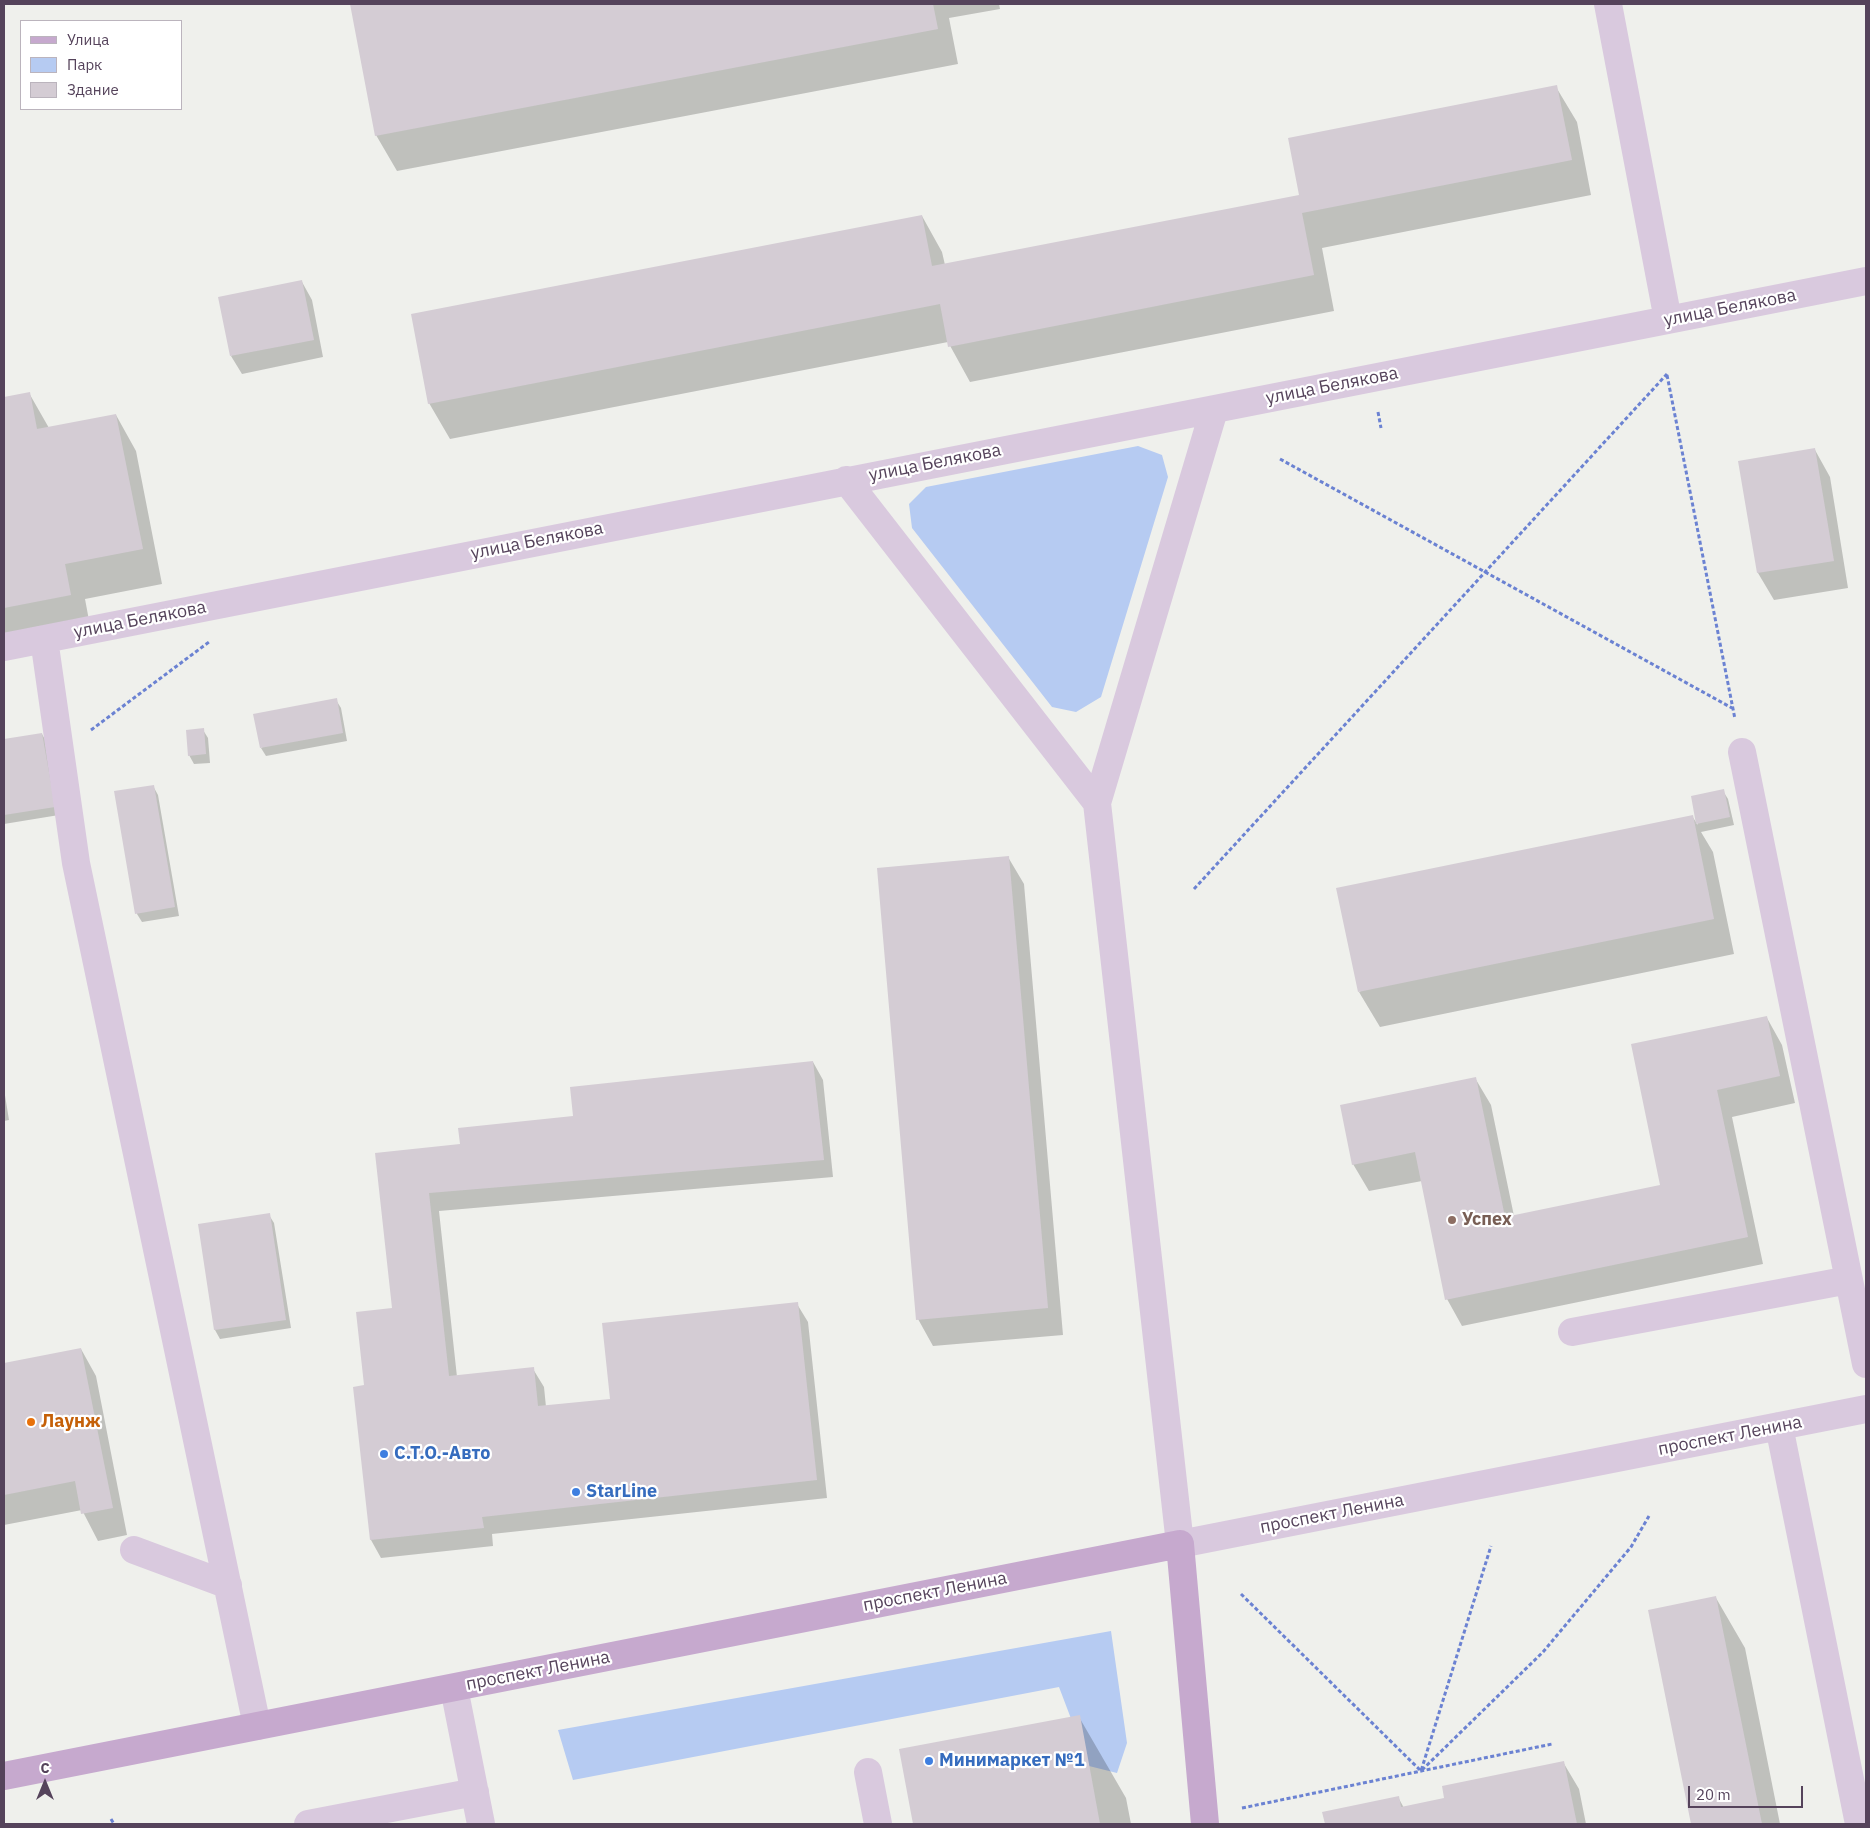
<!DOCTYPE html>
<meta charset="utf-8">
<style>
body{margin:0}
#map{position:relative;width:1870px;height:1828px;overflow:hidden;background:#eff0ec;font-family:"IBM Plex Sans",sans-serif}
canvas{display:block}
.frame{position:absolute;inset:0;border:5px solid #55435b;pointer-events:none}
.legend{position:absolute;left:20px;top:20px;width:162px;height:90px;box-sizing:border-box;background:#fff;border:1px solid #bbb4bd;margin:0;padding:6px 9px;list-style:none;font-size:15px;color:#55435b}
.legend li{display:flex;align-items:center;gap:10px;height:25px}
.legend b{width:25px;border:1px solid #bbb4bd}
.north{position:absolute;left:20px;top:1758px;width:50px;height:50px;-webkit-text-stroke:4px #fff;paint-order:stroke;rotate:0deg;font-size:14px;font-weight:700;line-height:20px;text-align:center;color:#55435b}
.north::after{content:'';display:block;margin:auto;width:18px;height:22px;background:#55435b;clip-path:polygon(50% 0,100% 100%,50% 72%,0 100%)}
.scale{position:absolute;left:1688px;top:1786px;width:115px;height:22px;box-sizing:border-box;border:2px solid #55435b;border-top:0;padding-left:6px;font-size:15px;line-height:18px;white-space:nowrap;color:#55435b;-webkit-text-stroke:4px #fff;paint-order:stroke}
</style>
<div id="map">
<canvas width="1870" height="1828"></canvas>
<div class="frame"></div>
<ul class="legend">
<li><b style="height:6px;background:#c6a9ce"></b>Улица</li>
<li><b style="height:14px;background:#b6cbf2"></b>Парк</li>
<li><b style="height:14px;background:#d4ccd4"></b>Здание</li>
</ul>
<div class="north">С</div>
<div class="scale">20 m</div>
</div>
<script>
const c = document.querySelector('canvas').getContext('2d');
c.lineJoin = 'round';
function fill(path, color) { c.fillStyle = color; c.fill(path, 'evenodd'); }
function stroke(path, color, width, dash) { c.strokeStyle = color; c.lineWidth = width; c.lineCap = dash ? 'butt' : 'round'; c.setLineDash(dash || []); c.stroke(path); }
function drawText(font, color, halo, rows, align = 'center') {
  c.font = font + ' "IBM Plex Sans",sans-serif'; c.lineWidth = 4.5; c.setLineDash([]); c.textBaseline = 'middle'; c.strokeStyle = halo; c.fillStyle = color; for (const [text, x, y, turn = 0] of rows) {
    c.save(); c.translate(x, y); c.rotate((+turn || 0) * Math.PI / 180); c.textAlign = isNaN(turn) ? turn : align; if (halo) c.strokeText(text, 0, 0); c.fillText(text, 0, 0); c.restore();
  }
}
fill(new Path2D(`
 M1138,446L1162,455L1168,477L1101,697L1076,712L1052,707L912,528L909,504L926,487Z
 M1111,1631L1127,1743L1117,1773L1089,1766L1059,1687L573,1780L558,1730Z`), '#b6cbf2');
fill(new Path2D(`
 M351,4H999L1000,9L949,18L958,64L397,171L376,135Z
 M1556,87L1577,122L1591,195L1322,248L1334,311L970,382L948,342L450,439L429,403L922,216L942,252L945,265L1300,196Z
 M302,282L312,300L323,357L242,374L231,356Z
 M29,393L49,428L116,415L136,451L162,584L85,599L91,631L4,647V398Z
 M1815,450L1830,477L1848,588L1774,600L1758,573L1740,462Z
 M336,700L341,708L347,741L266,756L261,748Z
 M203,730L208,738L210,763L194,764L189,755Z
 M42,734L47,743L59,815L4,824V740Z
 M153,786L158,795L179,916L142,922L137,914L116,792Z
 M1723,791L1728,799L1734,825L1701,832L1713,852L1734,954L1380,1027L1359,992L1692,816L1698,825L1692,797Z
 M1008,857L1024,884L1063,1335L933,1346L918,1319Z
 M1767,1018L1782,1045L1795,1103L1732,1117L1763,1264L1462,1326L1447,1299L1422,1181L1369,1191L1353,1164L1475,1078L1491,1105L1514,1216L1662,1186L1633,1045Z
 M813,1062L823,1080L833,1177L439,1211L457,1377L533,1369L544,1387L546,1407L611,1400L797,1304L808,1322L827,1498L492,1534L493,1546L381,1558L371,1540L365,1386L393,1309L376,1154L461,1145Z
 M4,1089L9,1120L4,1121Z
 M269,1215L274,1223L291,1328L220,1339L215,1330L199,1225Z
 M81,1349L96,1376L127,1535L98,1541L82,1510L4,1525V1364Z
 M1716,1598L1745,1648L1780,1824H1693L1650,1611Z
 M1079,1717L1126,1798L1131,1824H914L900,1750Z
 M1563,1762L1579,1789L1586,1824H1326L1324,1813L1398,1797L1404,1808L1446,1799Z`), '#0003');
fill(new Path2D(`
 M350,4H933L938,29L375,136Z
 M1557,85L1572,160L1302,213L1314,275L948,347L940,304L428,404L411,314L922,215L932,266L1299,195L1288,138Z
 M302,280L314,340L230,356L218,297Z
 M30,392L37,429L116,414L143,549L65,564L71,595L4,608V397Z
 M1815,448L1834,561L1757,573L1738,461Z
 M337,698L343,733L260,748L253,714Z
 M204,728L206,754L188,756L186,730Z
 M42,733L55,807L4,815V739Z
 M154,785L175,907L135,914L114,791Z
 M1724,789L1730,817L1696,824L1691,796Z
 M1693,815L1714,919L1358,992L1336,888Z
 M1009,856L1048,1308L916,1320L877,868Z
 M1767,1016L1780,1076L1717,1090L1748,1237L1445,1300L1415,1152L1352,1165L1340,1105L1476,1077L1505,1217L1660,1185L1631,1044Z
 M813,1061L824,1160L429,1193L449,1376L534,1367L538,1406L610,1399L602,1323L798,1302L817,1480L482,1517L484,1528L370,1540L353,1387L364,1385L356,1312L392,1308L375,1153L460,1144L458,1128L573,1116L570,1087Z
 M270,1213L286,1320L214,1330L198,1224Z
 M81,1348L113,1508L81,1514L75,1481L4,1495V1363Z
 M1716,1596L1762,1824H1691L1648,1610Z
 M1080,1715L1100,1824H913L899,1749Z
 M1564,1761L1577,1824H1325L1322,1812L1399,1796L1401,1807L1444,1798L1442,1786Z`), '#d4ccd4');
stroke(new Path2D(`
 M1667,375L1735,719
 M1378,412L1381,428
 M1280,459L1732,708
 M91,730L209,642
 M1194,889L1667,374
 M1241,1594L1421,1771L1491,1546
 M1422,1770L1543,1652L1631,1547L1649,1516
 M1242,1808L1552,1744
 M111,1819L114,1824`), '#6b82d2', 3, [4, 2.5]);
stroke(new Path2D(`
 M1608,4L1668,320
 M1214,410L1097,803L1180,1544L1866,1409
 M846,480L1097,803
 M44,639L76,863L257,1726
 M4,647L1866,281
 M1742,752L1866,1364
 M1572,1332L1849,1280
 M1779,1426L1859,1824
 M134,1550L228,1585
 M454,1688L481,1824
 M868,1772L878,1824
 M308,1824L475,1792`), '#d9c9de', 28);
stroke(new Path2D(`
 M4,1776L1180,1544L1205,1824`), '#c6a9ce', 28);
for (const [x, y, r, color] of [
 [1452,1220,5,"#8d6e63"],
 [31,1422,5,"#e8710a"],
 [384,1454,5,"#3f7fe0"],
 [576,1492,5,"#3f7fe0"],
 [929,1761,5,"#3f7fe0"]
]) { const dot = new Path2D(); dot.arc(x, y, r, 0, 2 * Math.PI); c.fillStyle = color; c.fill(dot); stroke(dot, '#fff', 2); }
drawText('18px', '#55435b', '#fff', [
 ["улица Белякова",1730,308,-11],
 ["улица Белякова",1332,386,-11],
 ["улица Белякова",935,463,-11],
 ["улица Белякова",537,541,-11],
 ["улица Белякова",140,620,-11],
 ["проспект Ленина",1730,1436,-11],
 ["проспект Ленина",1332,1514,-11],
 ["проспект Ленина",935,1592,-11],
 ["проспект Ленина",538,1671,-11]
]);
drawText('bold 18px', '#785e54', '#fff', [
 ["Успех",1462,1220]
], 'left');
drawText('bold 18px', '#c56008', '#fff', [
 ["Лаунж",41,1422]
], 'left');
drawText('bold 18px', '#366cbe', '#fff', [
 ["С.Т.О.-Авто",394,1454],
 ["StarLine",586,1492],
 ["Минимаркет №1",939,1761]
], 'left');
</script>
